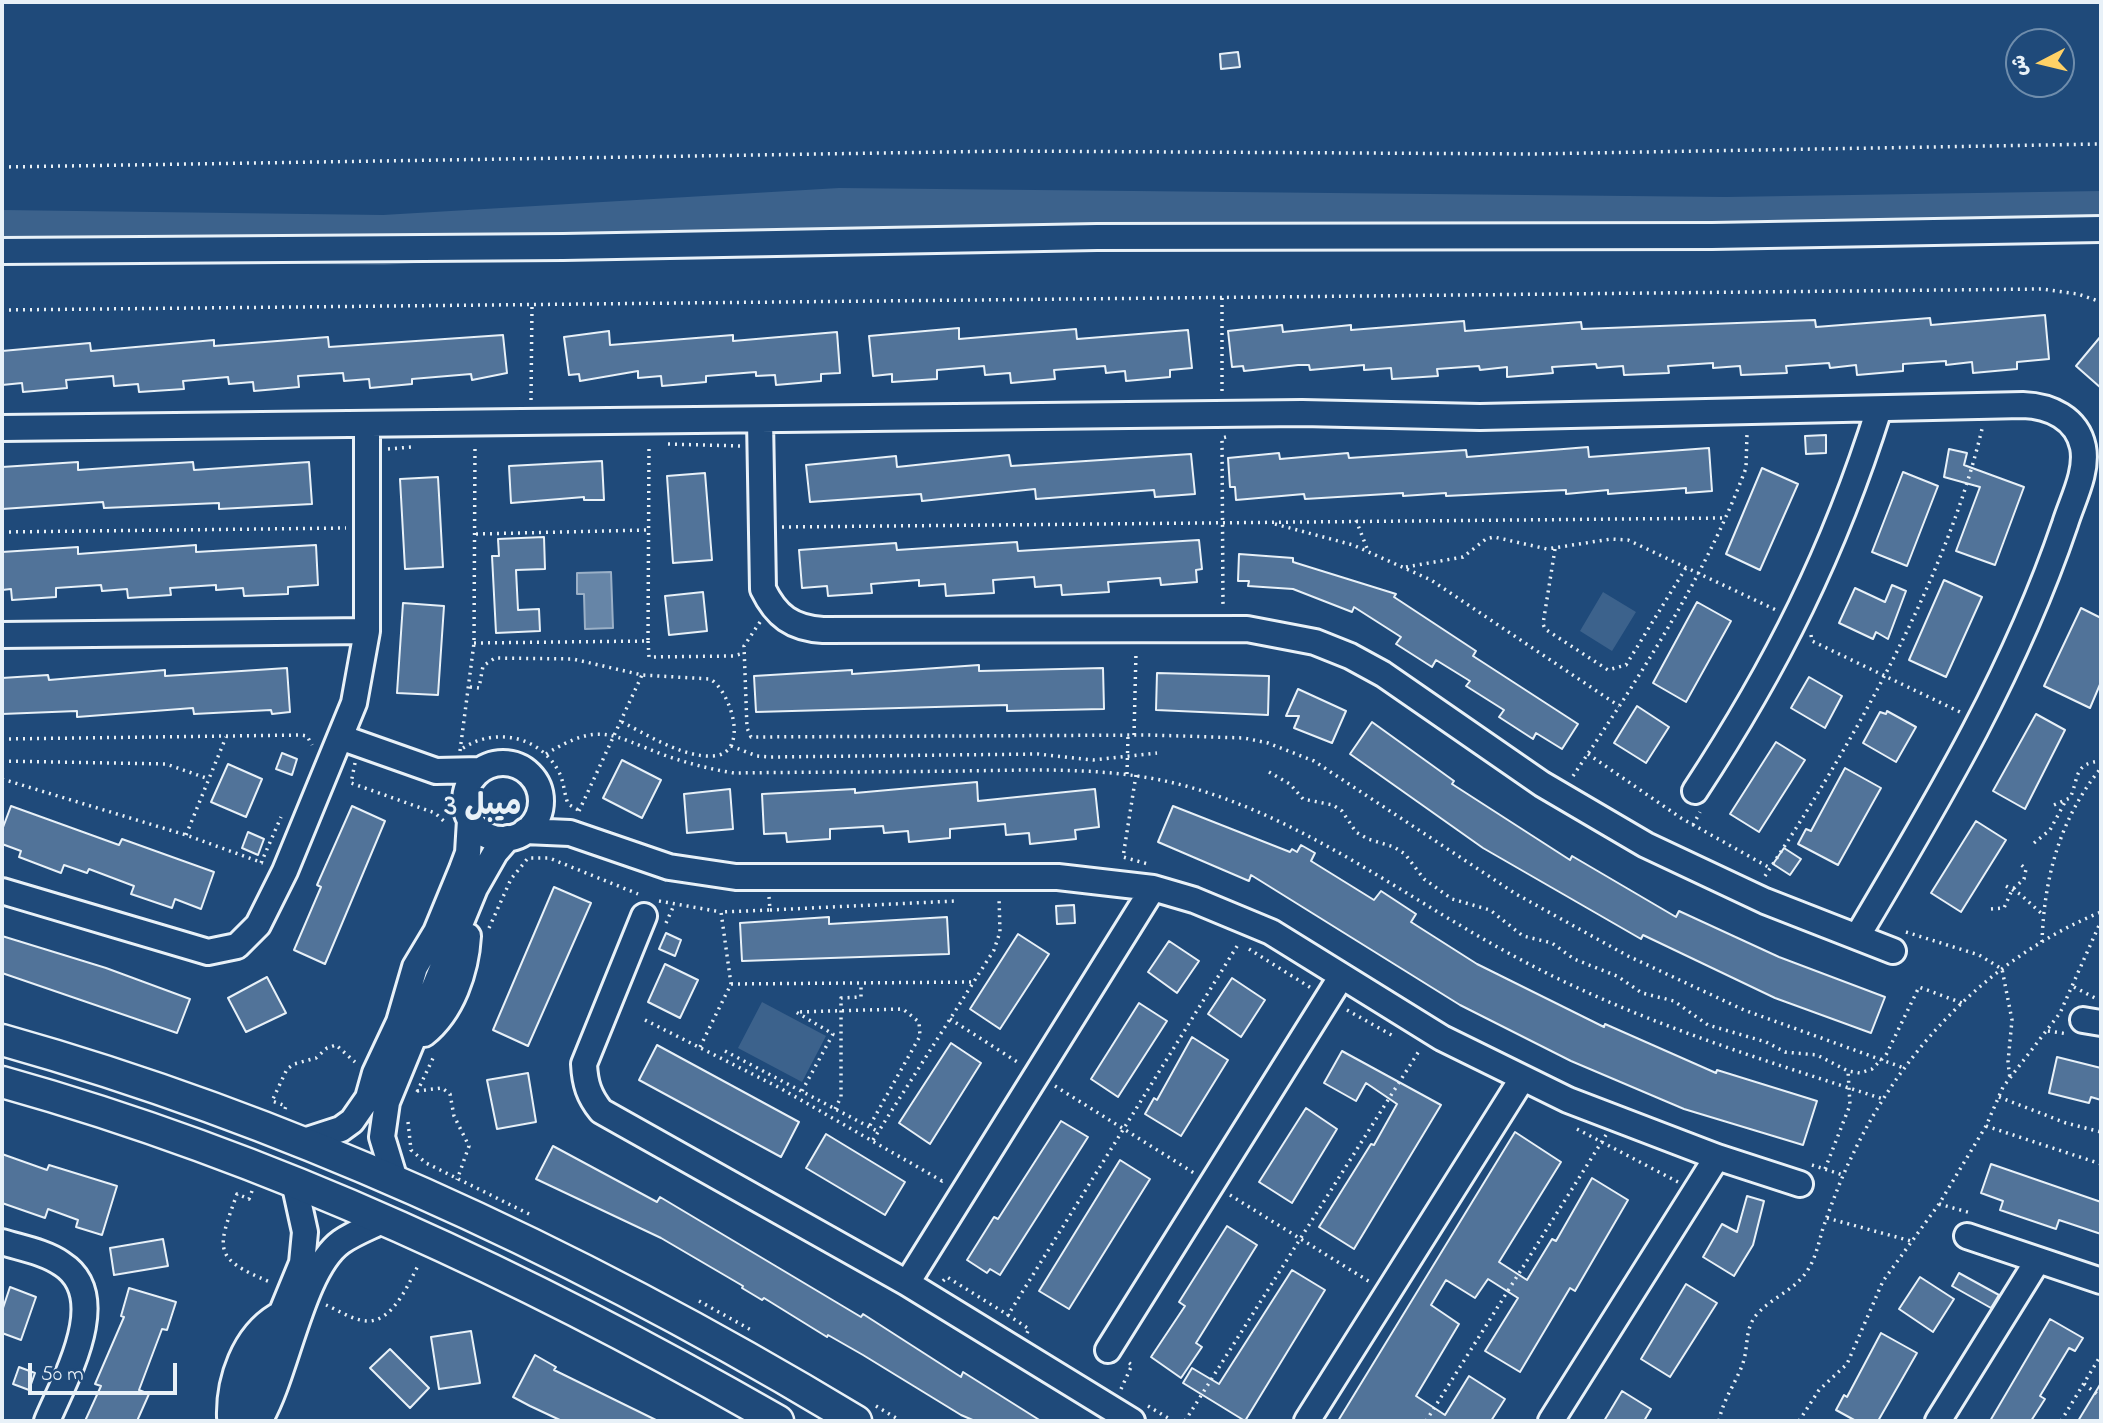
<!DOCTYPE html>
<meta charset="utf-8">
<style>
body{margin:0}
#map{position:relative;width:2103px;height:1423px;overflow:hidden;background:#1f4a7a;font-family:"Indie Flower","Playpen Sans Arabic",sans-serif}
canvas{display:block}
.frame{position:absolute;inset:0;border:4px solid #e8f1f8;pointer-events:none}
.north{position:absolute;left:2005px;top:28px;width:70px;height:70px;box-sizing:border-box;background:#1f4a7a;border:2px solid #6f8dac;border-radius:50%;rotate:263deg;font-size:19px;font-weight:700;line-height:28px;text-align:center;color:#e8f1f8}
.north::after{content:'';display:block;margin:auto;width:24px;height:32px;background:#ffd166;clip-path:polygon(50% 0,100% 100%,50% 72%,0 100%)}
.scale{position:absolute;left:28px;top:1363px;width:149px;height:32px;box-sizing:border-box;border:4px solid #e8f1f8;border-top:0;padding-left:9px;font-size:21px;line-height:24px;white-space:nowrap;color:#e8f1f8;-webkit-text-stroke:5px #1f4a7a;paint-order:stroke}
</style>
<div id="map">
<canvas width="2103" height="1423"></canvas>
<div class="frame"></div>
<div class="north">ش</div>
<div class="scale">50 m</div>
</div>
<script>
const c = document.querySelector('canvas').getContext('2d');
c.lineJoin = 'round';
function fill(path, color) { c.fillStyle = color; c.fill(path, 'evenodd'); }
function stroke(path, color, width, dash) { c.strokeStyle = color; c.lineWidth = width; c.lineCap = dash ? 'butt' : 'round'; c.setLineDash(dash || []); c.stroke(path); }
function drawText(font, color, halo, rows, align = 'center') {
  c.font = font + ' "Indie Flower","Playpen Sans Arabic",sans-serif'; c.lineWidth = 6; c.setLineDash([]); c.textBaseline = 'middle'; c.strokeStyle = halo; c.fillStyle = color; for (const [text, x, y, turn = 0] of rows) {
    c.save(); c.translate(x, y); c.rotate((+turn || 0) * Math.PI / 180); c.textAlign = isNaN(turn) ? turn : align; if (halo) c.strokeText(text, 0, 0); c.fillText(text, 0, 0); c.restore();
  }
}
fill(new Path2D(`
 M839,188L1726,197L2101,191V242L845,234L384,265L2,260V210L383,215Z
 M1603,592L1636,612L1612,651L1580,631Z
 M762,1002L826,1036L802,1082L738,1048Z`), '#3c628c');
const water = new Path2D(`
 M611,572L613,628L585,629L584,594H577V573Z`);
fill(water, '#6685a7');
stroke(water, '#9ab0c7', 2);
const building = new Path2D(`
 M1238,52L1240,67L1221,69L1220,54Z
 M2045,315L2049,359L2017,362V369L1973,373L1972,362L1946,365V361L1903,364V371L1857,375L1856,365L1830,368L1829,363L1786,366L1787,373L1741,375L1740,366L1713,368V363L1668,366L1669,373L1624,375L1623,366L1597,368L1596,364L1552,367L1553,373L1507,377V367L1480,370L1479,366L1437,369L1438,376L1392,379L1391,368L1364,370V365L1310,370L1309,365H1298L1244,371L1243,366L1232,367L1228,331L1282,325L1283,332L1351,325V330L1464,321L1465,331L1581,322L1582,329L1815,320L1816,327L1930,318L1931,325Z
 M959,328V339L1076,329L1077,339L1188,330L1192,368L1170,370V377L1126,381L1125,371L1106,373L1105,366L1054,370L1055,379L1011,383L1010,373L985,375L984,366L937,370V379L892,382V374L873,376L869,336Z
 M609,331L610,345L733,335V341L837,332L840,373L821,374V381L776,385L775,375L756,376V372L706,376V382L662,386L661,376L638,378V371L580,381L579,374L569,375L564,337Z
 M503,335L507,373L472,380L471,374L412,379V384L370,388L369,379L344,381L343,373L298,376L299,387L254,391L253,382L229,384L228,377L183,381L184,389L139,392L138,384L114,386L113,376L66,380L67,388L23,392L22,383L2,385V351L90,343L91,351L214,340V346L328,337L329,347Z
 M2101,336V388L2076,366Z
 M1826,435V453L1806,454L1805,436Z
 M1588,447L1589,457L1709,448L1712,491L1686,493V488L1608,494V490L1566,494V490L1446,496V493L1403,496V493L1305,499L1304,494L1236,500L1235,487H1230L1228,458L1279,453L1280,459L1348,453L1349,458L1466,450L1467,457Z
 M1949,449L1967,453L1964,465L2024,487L1995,565L1956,551L1980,487L1944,477Z
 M1191,454L1195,494L1155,497L1154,490L1036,499L1035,489L922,501L921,494L810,502L806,465L896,456L897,467L1009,455L1011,466Z
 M602,461L604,500H584V497L511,503L509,466Z
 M78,462V470L193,462L194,470L309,462L312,504L219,509V503L104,508L103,502L2,509V467Z
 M1762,468L1798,484L1760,570L1726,554Z
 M1903,472L1938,486L1907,566L1872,552Z
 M705,473L712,560L673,563L667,476Z
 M438,477L443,567L405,569L400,479Z
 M544,537L545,569L516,570L518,610L539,609L540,631L496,633L492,556H499L498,539Z
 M1199,540L1202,569L1196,570L1197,582L1161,585L1160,578L1108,582L1109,592L1062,595L1061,585L1035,587L1034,577L993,580L994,593L946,596L945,584L919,586V580L871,584L872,593L828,596L827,586L802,588L799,550L896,543L897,550L1017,542L1018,551Z
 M196,545V552L316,545L318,585L288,587V594L244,596L243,588L216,590V585L170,588L171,595L128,598L127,589L102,591L101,585L56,588V597L12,600L11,589L2,590V552L78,547V554Z
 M1239,554L1293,558V562L1396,594L1394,597L1476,651L1473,656L1578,724L1562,749L1536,733L1533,739L1499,717L1504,710L1466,686L1470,681L1436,660L1432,667L1396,644L1401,637L1354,607L1352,612L1293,589L1248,586L1249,581H1238Z
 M1944,580L1982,597L1946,677L1909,660Z
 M1892,585L1906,591L1888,639L1876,632L1873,639L1839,623L1855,588L1885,602Z
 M703,592L707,631L669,635L665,596Z
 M1697,602L1731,621L1686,702L1653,683Z
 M403,603L444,606L438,695L397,693Z
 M2081,608L2101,618V682L2090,708L2044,686Z
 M979,665V671L1103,668L1104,709L1007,711V705L756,712L754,676L852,670V674Z
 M287,668L290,712L272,714L271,710L194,714L193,708L77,717V711L2,714V678L48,675L49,680L165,670V676Z
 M1157,673L1269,676L1268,715L1156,710Z
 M1809,677L1842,696L1825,728L1791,708Z
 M1298,689L1346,711L1332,743L1294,728L1299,716H1286Z
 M1637,706L1669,727L1646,763L1614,743Z
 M1887,711L1916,727L1896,762L1863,743L1880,712L1886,714Z
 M2036,714L2065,730L2025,809L1993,791Z
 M1372,722L1454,781L1452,784L1570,860L1572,856L1676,917L1679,911L1779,957L1885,997L1871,1033L1775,998L1643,935L1641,939L1483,848L1350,754Z
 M1776,742L1805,760L1759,832L1730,814Z
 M282,753L297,759L292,775L276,769Z
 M622,760L661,780L642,818L603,798Z
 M228,764L262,779L246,817L211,802Z
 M1845,768L1881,788L1838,865L1798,844L1806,829L1811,831Z
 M977,782L978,801L1095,789L1099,827L1075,830L1076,839L1030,844L1029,833L1006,835L1005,824L950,829V838L909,842L908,831L884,833L883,826L830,829V839L787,842L786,833L764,834L762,794L855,789V793Z
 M730,789L733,829L687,833L684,794Z
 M11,806L119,845L122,839L214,872L201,909L175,899L172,908L131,894L134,886L89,869L87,873L64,865L61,873L19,857L21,851L2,844V830Z
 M352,806L385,821L325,964L294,950L321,887L317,885Z
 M1173,806L1290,852L1292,849L1297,852L1301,845L1315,853L1311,861L1374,900L1381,891L1416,914L1411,922L1477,964L1604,1027L1605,1024L1716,1073L1717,1070L1817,1101L1803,1145L1684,1109L1571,1061L1460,1005L1251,875L1249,881L1158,842Z
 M1976,821L2006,840L1961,912L1931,893Z
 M248,832L264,839L258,855L242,848Z
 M1784,848L1801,859L1790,875L1773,864Z
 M554,887L591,903L528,1046L493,1030Z
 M1074,905L1075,923L1057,924L1056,906Z
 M829,917V924L947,917L949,954L742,961L740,923Z
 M666,933L681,940L675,956L659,949Z
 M1018,934L1049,954L1000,1029L970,1009Z
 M2,936L106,968L190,999L177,1033L2,973Z
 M1169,941L1199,961L1177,993L1148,972Z
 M665,964L698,980L680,1018L648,1002Z
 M267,977L286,1013L246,1032L228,998Z
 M1232,978L1265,1000L1241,1037L1208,1014Z
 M1139,1003L1167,1021L1118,1097L1091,1079Z
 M1192,1037L1228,1060L1181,1136L1145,1114L1154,1098L1157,1100Z
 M951,1043L981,1063L930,1144L899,1123Z
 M657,1045L799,1122L781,1157L639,1080Z
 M1342,1051L1441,1105L1354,1249L1319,1227L1371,1144L1374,1145L1397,1104L1366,1083L1356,1101L1324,1083Z
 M2057,1057L2101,1068V1100L2091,1097L2089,1103L2049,1093Z
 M528,1073L536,1122L497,1129L487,1080Z
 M1306,1108L1337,1129L1292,1203L1259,1182Z
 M1061,1121L1088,1137L1000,1275L990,1269L987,1273L967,1260L994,1217L998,1219Z
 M1515,1132L1561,1162L1499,1262L1527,1280L1552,1239L1556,1241L1592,1178L1628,1200L1575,1291L1570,1288L1520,1372L1485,1351L1518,1298L1488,1279L1475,1298L1446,1280L1431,1305L1459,1324L1416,1396L1445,1415L1469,1376L1505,1399L1491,1421H1338Z
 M826,1134L905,1182L885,1215L806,1168Z
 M553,1146L657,1202L660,1197L861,1317L863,1314L961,1377L963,1372L1041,1421H975L961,1415L863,1355L828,1335L827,1337L764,1298L762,1300L742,1288L743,1286L661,1238L536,1179Z
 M2,1154L47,1170L49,1165L117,1186L102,1235L76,1227L78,1220L48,1209L45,1218L2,1203Z
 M1120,1160L1150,1179L1069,1309L1039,1291Z
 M1991,1164L2101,1202V1234L2059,1220L2056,1229L2000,1210L2003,1201L1981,1193Z
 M1747,1196L1764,1201L1753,1245L1734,1276L1703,1257L1722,1224L1737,1232Z
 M1227,1226L1257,1245L1196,1343L1202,1347L1181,1378L1151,1357L1185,1306L1179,1302Z
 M163,1239L168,1266L114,1275L110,1248Z
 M1292,1270L1325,1290L1245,1421L1183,1383L1192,1368L1219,1384Z
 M1959,1273L1999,1295L1991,1308L1952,1286Z
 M1920,1277L1954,1299L1933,1332L1899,1309Z
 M1686,1284L1717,1303L1670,1377L1641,1359Z
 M10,1287L36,1297L21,1340L2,1333V1311Z
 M129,1288L176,1302L167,1330L162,1329L139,1390L149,1394L137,1421H85L101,1386L95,1384L124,1317L121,1316Z
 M2050,1319L2083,1338L2075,1351L2069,1348L2040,1396L2045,1399L2031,1421H1990Z
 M471,1331L480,1383L439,1389L431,1337Z
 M1881,1333L1917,1353L1878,1421H1856L1836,1410L1844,1395L1847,1397Z
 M390,1349L429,1388L410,1408L370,1368Z
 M535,1355L556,1367L554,1370L658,1421H562L530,1406L513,1397Z
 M19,1367L35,1373L29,1390L13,1384Z
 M2101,1383V1421H2078Z
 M1622,1391L1651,1409L1644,1421H1604Z`);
fill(building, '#517399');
stroke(building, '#e8f1f8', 2);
const minor = new Path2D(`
 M2,251L563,247L1097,237L1712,236L2101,229
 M760,420L763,589C776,616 792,628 823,630L1247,629L1315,642L1350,656L1383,674L1542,784L1646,845L1765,901L1893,951
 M2,428L1302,413L1480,417L2023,405C2050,406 2077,418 2083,447C2088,472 2072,501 2065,524C2014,674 1937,802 1857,937
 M2,635L367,631
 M340,737L436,771L481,770
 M465 801a38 38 0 1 1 76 0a38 38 0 1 1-76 0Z
 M1695,791C1777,666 1834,552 1879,409
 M525,831L570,833L669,867L736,877H1058L1153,888L1194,900L1271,932L1442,1038L1568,1100L1717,1157L1800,1184
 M2,891L208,952L237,946L258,925L285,871L354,703L367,631V424
 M644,916L584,1064C585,1084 589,1096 601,1111L907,1283L1132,1421
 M2083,1020L2101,1023
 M424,1034C452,1012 466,971 468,936
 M298,1143L341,1129L352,1121L368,1098L375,1073L399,1022L415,967L436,932L462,869L468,853L470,820
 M396,1183L382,1137L387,1102L475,888L495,853L508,838
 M1967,1236L2101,1281
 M2,1242C21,1248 45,1252 62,1264C113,1297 64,1380 47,1421
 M907,1283L1153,888
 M1108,1350L1341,977
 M230,1417C229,1380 244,1336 277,1316
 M237,1421L302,1263L305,1232L294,1182
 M259,1421C287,1375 301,1271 341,1242C354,1233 370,1227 384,1220
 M1307,1421L1522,1079
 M1551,1421L1717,1157
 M1938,1421L2038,1260`);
const tertiary = new Path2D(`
 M2,1040C301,1124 591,1261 856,1421
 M2,1082C274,1158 533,1280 778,1421`);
stroke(minor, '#e8f1f8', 30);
stroke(tertiary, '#e8f1f8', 35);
stroke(new Path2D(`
 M2,167L1008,151L1531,154L2101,144
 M1222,298V392
 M2,310L2042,289L2078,294L2101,302
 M531,400L532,305
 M1226,437L1222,438L1223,605H1226
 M668,444L741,446
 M388,449L412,447
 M1356,520L1368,551
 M1275,524L1353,545L1431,580L1619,706
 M782,527L1725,518
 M2,532L346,528
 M476,534L648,530
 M1555,549L1543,624L1545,629L1608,670L1626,665L1687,566
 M1406,567L1463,557L1486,539L1494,537L1547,549L1611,539L1628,540L1776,610
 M760,622L744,646L747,728L751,737L1150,735L1244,738L1268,743L1314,761L1516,894L1628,956L1744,1010L1904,1068
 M1811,635L1812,641L1960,712
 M648,641L649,657L733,656L744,653
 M474,643L648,641L649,444
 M470,687L479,688L483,666L495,658L573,659L642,675L710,679C731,691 751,755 712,756C681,757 646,734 620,721
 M1134,735L1136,652
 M2,739L301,735L307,736L312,745
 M731,746L757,756L770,757L1038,754L1093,760L1157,753
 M463,748C496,727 540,736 559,772C564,782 564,793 568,804L580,811
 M460,751L474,643L475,445
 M546,754C600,721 611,735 664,755C687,763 709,769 734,773C809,772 885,772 961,771C1037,770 1112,766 1186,786C1307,820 1403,896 1512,955C1629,1019 1757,1058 1883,1099
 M1588,754L1681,818L1770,868
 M2,761L166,764L209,779
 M355,763L351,783L435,813L447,824
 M1269,772L1290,784L1303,799L1333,805L1342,811L1356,832L1368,839L1394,847L1405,854L1424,879L1452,899L1490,910L1523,936L1552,943L1574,959L1617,976L1642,993L1674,1001L1708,1025L1766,1042L1785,1052L1817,1055L1848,1071L1860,1073L1872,1069L1886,1055L1919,987L1962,1003
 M1127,774L1128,735
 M1136,775L1123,857L1148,864
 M1573,776C1638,679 1705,578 1746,468L1747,434H1744
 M2,779L186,835L263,863
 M2054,805L2070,798C2079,779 2073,763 2101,761
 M579,811L642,675
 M1693,825L1700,812
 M186,835L226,737
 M2034,843L2050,830L2065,802
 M261,863L281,817
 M1765,876C1851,746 1946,581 1982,429
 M2006,886L2020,894L2042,914
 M659,901L721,912
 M1991,909L2004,908L2012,890L2024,879L2026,869L2019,863
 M770,910L955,901
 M666,923L674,905
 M489,928L511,879L528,858H549L638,894
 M1906,932L1979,955L2002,969L2012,1020L2008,1062L2010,1079
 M2042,942C2044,878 2060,818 2101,768
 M1249,949L1311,988
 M731,984L973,982
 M2074,987L2097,999
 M1347,1010L1395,1037
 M950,1019L1019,1063
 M645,1020L780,1088L942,1181L944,1179
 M2048,1031L2068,1034
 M700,1047L731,984L721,912L770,910L769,897
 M725,1051L879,1132
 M1055,1086L1194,1173
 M417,1091L442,1088L450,1094L454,1116L469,1146L457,1180
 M802,1091L833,1034L796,1012L903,1009L919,1022L920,1036L869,1127
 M417,1092L435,1054
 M1999,1097L2066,1123L2101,1132
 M285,1109L286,1106L272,1101L287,1069L294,1064L316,1058L327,1048L336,1045L355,1062
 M835,1109L841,1097V998L861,997V983
 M408,1122L411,1150L426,1163L533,1216
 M1986,1126L2101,1164
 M1577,1129L1678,1182
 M873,1140L994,950L1000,932L999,897
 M1812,1165L1843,1175
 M1825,1169L1850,1105L1848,1071
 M252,1191L249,1199L237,1194C217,1250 212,1258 270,1282
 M1230,1195L1370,1282
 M1939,1204L1971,1213
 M1827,1218L1911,1241
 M943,1281L947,1277L1008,1315
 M699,1301L753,1331
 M326,1305C338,1310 354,1321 368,1321C394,1321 409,1282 419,1264
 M1027,1333L1029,1329L1008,1315L1239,943
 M2084,1384L2101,1397
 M1121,1389L1132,1365L1125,1360
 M876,1406L901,1421
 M1148,1406L1173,1421
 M1185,1421L1419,1051
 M1426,1421L1606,1135
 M1719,1421C1723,1399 1736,1383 1743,1363C1749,1345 1744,1328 1758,1313C1774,1296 1796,1290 1809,1268C1816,1256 1819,1242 1823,1228C1832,1203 1841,1178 1853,1154C1903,1048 1991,957 2101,912
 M1799,1421L1819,1390L1847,1364L1883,1281L1939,1204L1986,1126L2003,1087L2060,1013L2101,921
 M2061,1421L2101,1355`), '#e8f1f8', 3.5, [2, 5]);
stroke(minor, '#1f4a7a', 24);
stroke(tertiary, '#1f4a7a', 30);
drawText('bold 30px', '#e8f1f8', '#1f4a7a', [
 ["ميبل 3",483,809]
]);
</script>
